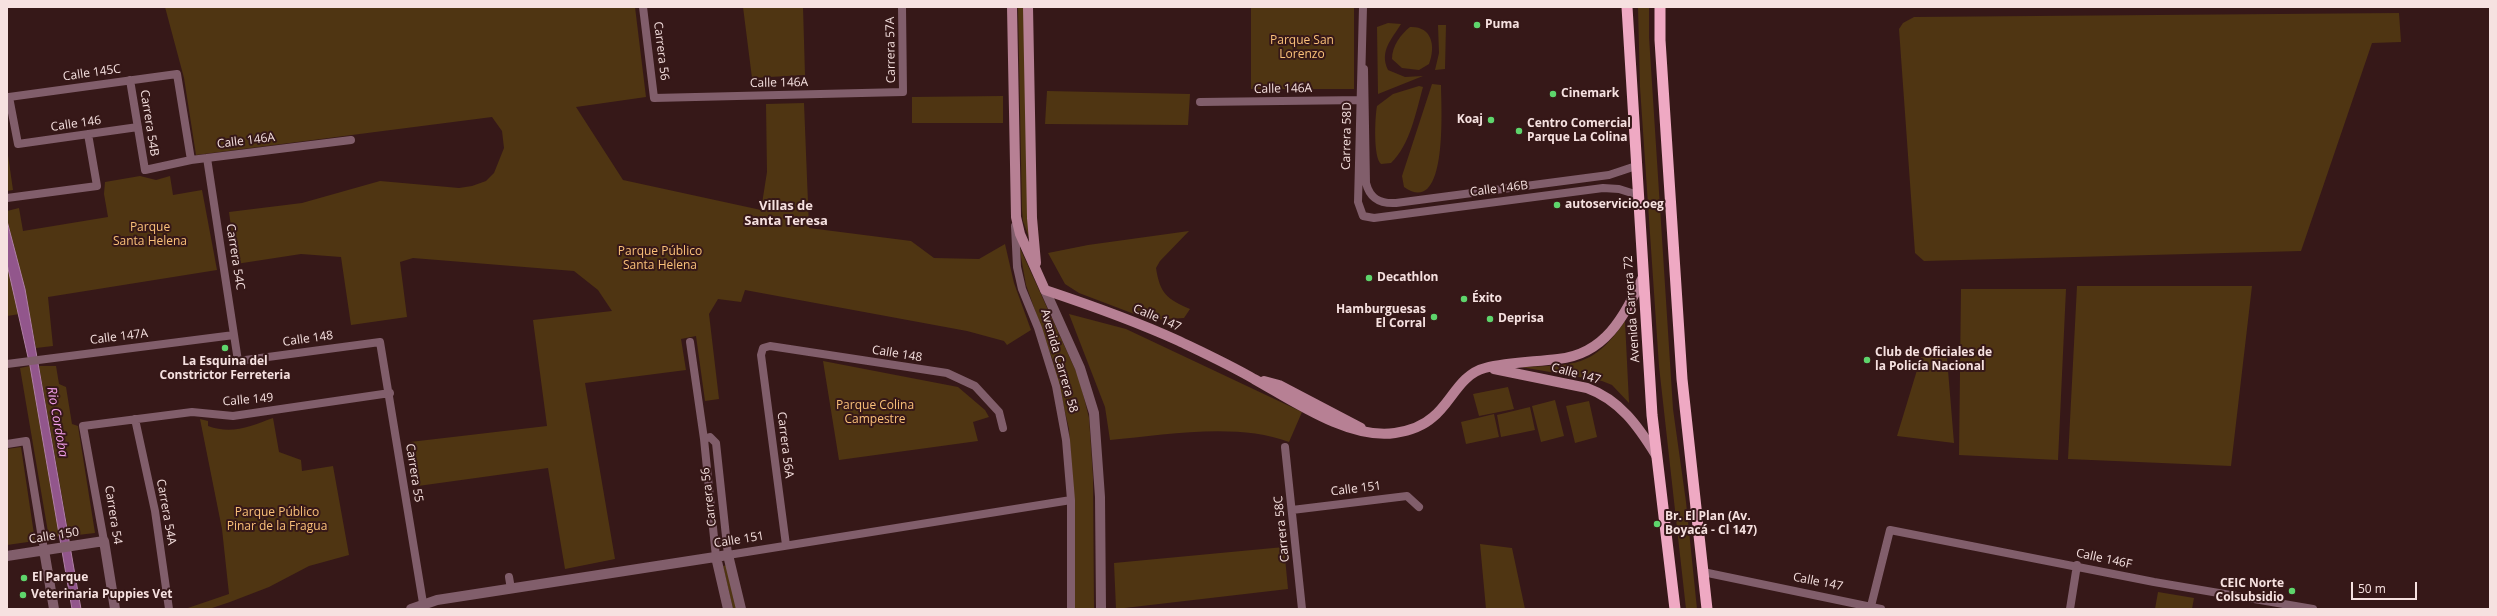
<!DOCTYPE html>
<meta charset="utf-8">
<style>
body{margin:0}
#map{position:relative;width:2497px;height:616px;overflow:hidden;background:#361818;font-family:"Open Sans",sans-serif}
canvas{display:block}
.frame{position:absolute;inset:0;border:8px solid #f6e1e0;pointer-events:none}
.scale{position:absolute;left:2351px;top:582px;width:66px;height:18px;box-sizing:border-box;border:2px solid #f6e1e0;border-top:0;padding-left:5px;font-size:12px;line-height:14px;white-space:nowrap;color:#f6e1e0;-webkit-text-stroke:3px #361818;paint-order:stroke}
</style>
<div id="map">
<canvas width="2497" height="616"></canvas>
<div class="frame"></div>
<div class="scale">50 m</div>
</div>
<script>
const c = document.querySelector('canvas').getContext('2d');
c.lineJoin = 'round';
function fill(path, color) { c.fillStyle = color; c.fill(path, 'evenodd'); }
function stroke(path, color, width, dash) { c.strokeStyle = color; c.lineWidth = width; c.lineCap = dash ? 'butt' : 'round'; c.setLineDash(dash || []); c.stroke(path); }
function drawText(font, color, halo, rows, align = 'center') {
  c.font = font + ' "Open Sans",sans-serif'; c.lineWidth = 4; c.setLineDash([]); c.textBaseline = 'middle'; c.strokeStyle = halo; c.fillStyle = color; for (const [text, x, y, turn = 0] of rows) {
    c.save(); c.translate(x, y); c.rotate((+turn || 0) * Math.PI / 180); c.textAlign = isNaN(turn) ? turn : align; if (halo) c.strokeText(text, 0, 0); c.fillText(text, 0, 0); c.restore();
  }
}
fill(new Path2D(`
 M165,7H635L646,97L576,107L623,180L761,210L767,172L766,104L804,103L809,228L911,241L934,258L979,259L1005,244L1014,283L1031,330L1007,345L1004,341L967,331L745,290L741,302L718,299L709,314L719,399L705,401L696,336L681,339L686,370L585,383L615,559L565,569L548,468L418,486L410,442L547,426L533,320L612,311L598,290L574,271L413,258L400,262L407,317L351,325L341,257L301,254L236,264L229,212L302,203L380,181L459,188L472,186L486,181L494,173L504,148L502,131L492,117L196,155L184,78Z
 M743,7H803L805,75L752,78Z
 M1018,7H1024L1031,243L1023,221L1022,210Z
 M1251,7H1354V89H1251Z
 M1638,7H1649V37L1673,409L1686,502L1697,609H1686L1659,366L1640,87Z
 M2399,13L2401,42L2372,43L2301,251L1924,261L1915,253L1899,29L1903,23L1914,17Z
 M1388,23L1401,24C1392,39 1379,51 1388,70L1405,77L1423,76L1378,94L1377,27Z
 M1438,25H1446L1445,69L1435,70L1439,53Z
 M1410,27C1432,26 1436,46 1429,64L1419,70L1402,68L1392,59C1392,46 1401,34 1410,27Z
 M1432,84L1441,85C1441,104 1449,219 1404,187L1402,176Z
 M1419,86L1423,87C1416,112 1410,145 1391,163L1381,164C1373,157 1375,116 1377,106L1393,94Z
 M1047,91L1190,94L1188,125L1045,124Z
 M1003,96V123H912V97Z
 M7,148L13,190L7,191Z
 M140,176L156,180L170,176L173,195L202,190L217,270L48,297L53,346L36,348L25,289L7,221V211L19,208L23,231L108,217L104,194L105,182Z
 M1189,231L1160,261L1156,268C1160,294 1167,299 1190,309L1184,318L1150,320L1079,293L1065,284L1048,253L1088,245Z
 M1019,246L1079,378L1089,418L1093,477L1094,609H1075L1073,496L1069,429L1053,361L1026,285Z
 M7,264L20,314L7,316Z
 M2077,286H2252L2231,466L2068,459Z
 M1961,289H2066L2058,460L1959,455Z
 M1069,314L1126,329L1302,412L1289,442C1237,422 1164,435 1110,440L1105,407Z
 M1625,321L1629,403L1612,385L1602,381L1521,367C1574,365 1593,368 1625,321Z
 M1921,357L1947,358L1954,443L1897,436Z
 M823,361L958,387L985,410L989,417L973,422L978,441L839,460Z
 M30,366L60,536L49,538L20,368Z
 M39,366H56L59,384L66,387L72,424L78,426L95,533L69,536Z
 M1508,387L1514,409L1479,416L1473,394Z
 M1555,400L1564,436L1541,442L1532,406Z
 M1589,401L1597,437L1575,443L1566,406Z
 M1530,407L1535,430L1501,437L1497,415Z
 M1494,414L1499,437L1466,444L1461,422Z
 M273,418L279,452L301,460L302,471L333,466L349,555L309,566L269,587L230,602L209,609H185L229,594L222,529L200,419L208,421V426C232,435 251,426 273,418Z
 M21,447L35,541L7,545V449Z
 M1480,544L1512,548L1525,609H1486Z
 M1284,547L1288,589L1116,609L1114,563Z
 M727,565L738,609H733L723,566Z
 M2158,592L2194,598L2192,609H2155Z`), '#4f3512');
const water = new Path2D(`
 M7,221L25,289L81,609H72L30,366L7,264Z`);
fill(water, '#92568c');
stroke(water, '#b080a5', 1);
stroke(new Path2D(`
 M643,7L654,98L903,92L902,7
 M1363,7L1358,202L1363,216L1374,218L1603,188L1619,189L1638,195
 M1364,69L1366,183C1370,199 1380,204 1396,203L1609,175L1636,166
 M130,80L145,170L191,160L351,140
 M1200,102L1363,100
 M138,127L18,144L9,97L177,74L191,160
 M207,158L238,361L380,342L424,609
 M7,198L97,186L88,134
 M1015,226L1017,267L1022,289L1038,328L1056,386L1066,440L1071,500V609
 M690,342L704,439L716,557
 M7,364L234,335
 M135,419L155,511L169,609
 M704,439L710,437L716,443L728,555L1071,500
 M7,444L26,441L44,550
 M1285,447L1302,609
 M1292,510L1407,496L1419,507
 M104,541L83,426L192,412L233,416L390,393
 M786,545L761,355L763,348L770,346L947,373L975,386L999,412L1003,428
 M1703,572L1881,609
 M509,577L511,589
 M1871,606L1890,530L2154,582L2313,609
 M2070,609L2077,565`), '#815e6b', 8);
stroke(new Path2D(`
 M1045,290L1080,368L1094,413L1100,497L1101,609
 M44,550L54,609
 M7,556L104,541L115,609
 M716,557L728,609
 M411,609L437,600L728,555L741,609`), '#815e6b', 10);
stroke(new Path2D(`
 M1012,7L1016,217L1020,234L1045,290C1090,305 1135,321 1179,341C1204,353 1230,365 1254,379C1292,400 1349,440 1395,433C1408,431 1423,426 1433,417C1451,403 1460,374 1485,368C1509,362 1534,362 1558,359C1606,354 1624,316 1643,277
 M1028,7L1032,218L1036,263
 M1494,369L1587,388C1620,400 1638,426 1656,455
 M1264,381L1279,385L1361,428`), '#b78094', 10);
stroke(new Path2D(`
 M1627,7L1652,415L1675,609
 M1660,7V40L1682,379L1707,609`), '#efa9c3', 11);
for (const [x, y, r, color] of [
 [1477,25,4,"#5ed56c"],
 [1553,94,4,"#5ed56c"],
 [1491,120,4,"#5ed56c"],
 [1519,131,4,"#5ed56c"],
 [1557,205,4,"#5ed56c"],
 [1369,278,4,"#5ed56c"],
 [1464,299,4,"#5ed56c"],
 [1434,317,4,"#5ed56c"],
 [1490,319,4,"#5ed56c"],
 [225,348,4,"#5ed56c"],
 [1867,360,4,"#5ed56c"],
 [1657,524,4,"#5ed56c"],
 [24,578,4,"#5ed56c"],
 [2292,591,4,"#5ed56c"],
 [23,595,4,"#5ed56c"]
]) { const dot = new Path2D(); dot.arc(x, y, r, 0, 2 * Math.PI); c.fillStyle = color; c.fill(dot); stroke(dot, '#361818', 1.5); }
drawText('bold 12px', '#f6e1e0', '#361818', [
 ["Puma",1485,25],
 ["Cinemark",1561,94],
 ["Koaj",1483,120,"right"],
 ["Centro Comercial",1527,124],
 ["Parque La Colina",1527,138],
 ["autoservicio.oeg",1565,205],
 ["Decathlon",1377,278],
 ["Éxito",1472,299],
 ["Hamburguesas",1426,310,"right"],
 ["El Corral",1426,324,"right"],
 ["Deprisa",1498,319],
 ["Club de Oficiales de",1875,353],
 ["la Policía Nacional",1875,367],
 ["La Esquina del",225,362,"center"],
 ["Constrictor Ferreteria",225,376,"center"],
 ["Br. El Plan (Av.",1665,517],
 ["Boyacá - Cl 147)",1665,531],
 ["El Parque",32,578],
 ["CEIC Norte",2284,584,"right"],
 ["Colsubsidio",2284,598,"right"],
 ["Veterinaria Puppies Vet",31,595]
], 'left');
drawText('12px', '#fac079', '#361818', [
 ["Parque San",1302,41],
 ["Lorenzo",1302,55],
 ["Parque",150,228],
 ["Santa Helena",150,242],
 ["Parque Público",660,252],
 ["Santa Helena",660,266],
 ["Parque Colina",875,406],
 ["Campestre",875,420],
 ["Parque Público",277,513],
 ["Pinar de la Fragua",277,527]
]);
drawText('12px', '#f6e1e0', '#361818', [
 ["Carrera 57A",891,50,-91],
 ["Carrera 56",661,51,83],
 ["Calle 145C",92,73,-8],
 ["Calle 146A",779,83,-1],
 ["Calle 146A",1283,89,-1],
 ["Carrera 54B",149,123,81],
 ["Calle 146",76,124,-8],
 ["Carrera 58D",1347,136,-89],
 ["Calle 146A",246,141,-7],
 ["Calle 146B",1499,189,-7],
 ["Carrera 54C",235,257,81],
 ["Avenida Carrera 72",1632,309,-94],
 ["Calle 147",1157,318,23],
 ["Calle 147A",119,337,-7],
 ["Calle 148",308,339,-8],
 ["Calle 148",897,354,9],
 ["Avenida Carrera 58",1059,361,74],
 ["Calle 147",1576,374,15],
 ["Calle 149",248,400,-5],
 ["Carrera 56A",785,445,83],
 ["Carrera 55",414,473,81],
 ["Calle 151",1356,489,-7],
 ["Carrera 56",709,497,-97],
 ["Carrera 54A",166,512,80],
 ["Carrera 54",113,515,81],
 ["Carrera 58C",1282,529,-96],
 ["Calle 150",54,536,-9],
 ["Calle 151",739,540,-9],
 ["Calle 146F",2104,559,12],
 ["Calle 147",1818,582,11]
]);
drawText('bold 13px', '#f6e1e0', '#361818', [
 ["Villas de",786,206],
 ["Santa Teresa",786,221]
]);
drawText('italic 13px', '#f29fea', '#361818', [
 ["Rio Cordoba",57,422,80]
]);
</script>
